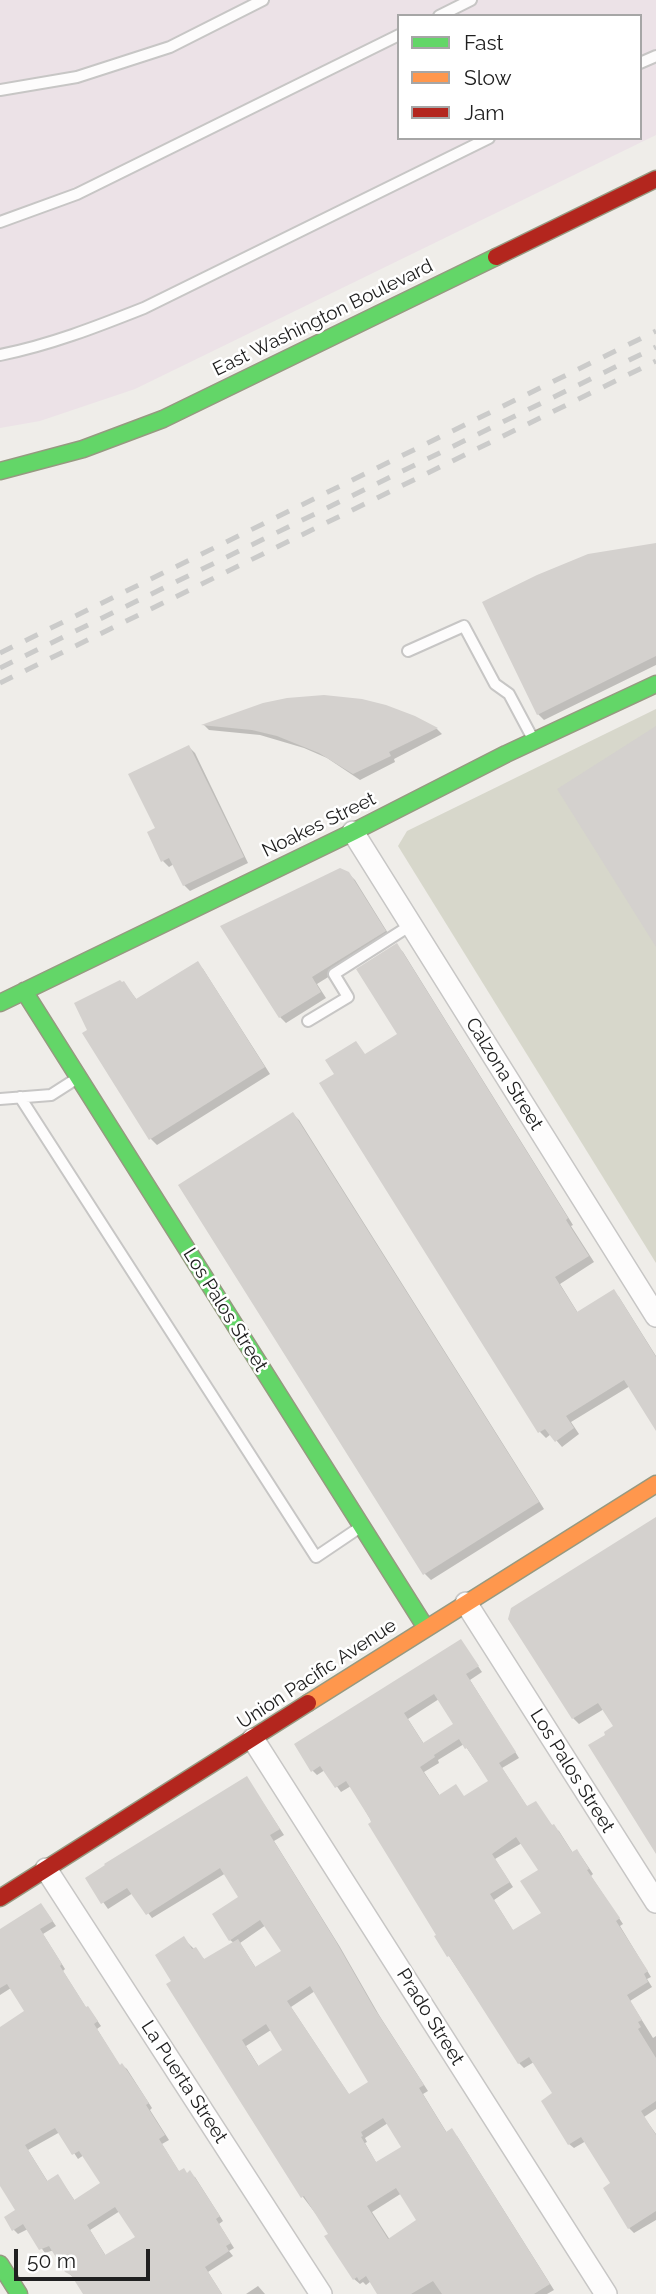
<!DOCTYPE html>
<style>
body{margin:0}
#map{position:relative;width:656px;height:2294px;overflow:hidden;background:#efede9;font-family:Raleway,sans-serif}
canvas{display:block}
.legend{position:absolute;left:397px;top:14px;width:245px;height:126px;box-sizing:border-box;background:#fff;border:2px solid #a6a6a6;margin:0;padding:9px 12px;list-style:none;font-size:21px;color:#202020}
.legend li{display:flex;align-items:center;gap:14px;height:35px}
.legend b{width:35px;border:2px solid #a6a6a6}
.scale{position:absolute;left:14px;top:2249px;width:136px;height:32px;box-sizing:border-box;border:4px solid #202020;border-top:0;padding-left:9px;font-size:21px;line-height:24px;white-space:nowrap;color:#202020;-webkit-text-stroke:5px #fff;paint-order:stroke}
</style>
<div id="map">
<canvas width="656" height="2294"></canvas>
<ul class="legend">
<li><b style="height:9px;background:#63d668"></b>Fast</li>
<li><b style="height:9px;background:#ff974d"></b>Slow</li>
<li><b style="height:9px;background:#b3261e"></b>Jam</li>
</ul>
<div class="scale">50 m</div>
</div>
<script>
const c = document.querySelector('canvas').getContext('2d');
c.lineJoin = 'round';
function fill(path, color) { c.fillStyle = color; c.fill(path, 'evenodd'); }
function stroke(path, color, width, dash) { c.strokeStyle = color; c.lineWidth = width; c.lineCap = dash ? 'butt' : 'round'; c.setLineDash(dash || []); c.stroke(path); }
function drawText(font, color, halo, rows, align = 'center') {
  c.font = font + ' Raleway,sans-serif'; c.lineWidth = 5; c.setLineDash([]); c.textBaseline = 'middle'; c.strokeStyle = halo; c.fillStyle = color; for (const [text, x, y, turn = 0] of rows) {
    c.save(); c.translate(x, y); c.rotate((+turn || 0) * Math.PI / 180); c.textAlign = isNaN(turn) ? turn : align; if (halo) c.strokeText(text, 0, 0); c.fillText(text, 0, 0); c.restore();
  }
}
fill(new Path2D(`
 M0,0H656V135L135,389L40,421L0,428ZM399,16H640V138H399Z`), '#ece2e7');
fill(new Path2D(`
 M656,709V1263L398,846L407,831Z`), '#d7d7cb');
fill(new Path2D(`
 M656,544V665L544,720L538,714Z
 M263,705L414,717L437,729L442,734L394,759L395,762L360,780L327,758L304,748L260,735L209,730L204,725Z
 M189,747L195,753L248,863L190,891L184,885L174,864L169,867L163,861L157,829Z
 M348,873L355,880L391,938L317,984L326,998L286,1023L280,1017Z
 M397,946L403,952L573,1225L571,1226L594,1262L560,1284L578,1313L613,1291L619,1297L656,1356V1425L630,1386L571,1422L579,1434L562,1447L551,1434L546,1438L540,1432L336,1074L355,1043L366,1056L399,1035Z
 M197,963L203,969L270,1074L157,1145L151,1139L124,983L137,1000Z
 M293,1114L299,1120L544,1509L431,1580L425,1574L180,1186Z
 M656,1519V1850L607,1735L616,1727L604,1709L579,1724L573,1718Z
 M461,1641L482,1672L470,1680L519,1758L502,1768L528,1808L536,1803L553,1827L559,1831L573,1853L576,1851L581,1856L593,1874L591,1876L623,1924L620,1926L651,1977L647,1979L652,1987L630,2001L653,2038L656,2036V2109L644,2117L656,2134V2220L634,2233L629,2228L612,2184L586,2141L574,2148L569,2144L554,2094L534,2062L524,2068L519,2063L449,1956L351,1786L341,1792L325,1770L317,1775L312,1770ZM439,1699L456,1725L424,1744L408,1719ZM464,1744L490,1782L465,1798L440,1796L424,1772L439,1763L438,1760ZM522,1843L540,1870L543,1914L514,1932L494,1900L513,1887L495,1859Z
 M247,1778L284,1835L274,1841L340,1947L379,2015L428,2091L423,2094L447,2133L457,2136L554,2290L547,2294H379L371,2281L366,2285L363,2282L360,2284L354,2279L331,2234L303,2197L172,1991L184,1939L205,1960L234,1943L230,1940L240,1897L226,1873L152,1918L133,1893L108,1909L87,1879ZM266,1925L283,1951L256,1968L240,1943ZM315,1991L370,2082L350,2096L291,2007ZM271,2030L285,2051L259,2067L246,2046ZM388,2123L403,2147L377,2164L365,2143L367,2142L365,2138ZM402,2193L419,2220L390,2240L372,2212Z
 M45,1910L56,1926L43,1934L65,1969L63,1971L87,2009L92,2013L101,2026L97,2029L120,2066L122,2065L127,2069L152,2108L150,2110L169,2140L162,2144L180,2173L195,2177L223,2221L219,2224L234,2248L229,2251L233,2256L208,2272L222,2294H85L74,2278L66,2271L54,2250L45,2253L28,2229L18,2234L14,2230L17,2211L0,2183V2029L26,2012L11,1988L0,1995V1931ZM60,2132L78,2159L84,2155L102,2184L75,2201L58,2176L48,2182L28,2150ZM120,2211L137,2237L106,2256L90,2230Z
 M258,2286L265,2294H246Z`), '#0003');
fill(new Path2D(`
 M656,543V656L537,715L482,602L537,575L588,554Z
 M324,695L362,699L386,705L415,716L438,728L389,752L391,756L353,774L319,753L277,736L252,730L201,725L263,703L287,698Z
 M656,726V947L557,789Z
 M189,745L244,857L183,886L169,858L161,862L147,832L155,828L128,774Z
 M340,868L349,872L386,931L312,977L321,992L279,1018L220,926Z
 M397,943L568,1218L566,1220L589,1256L555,1277L577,1312L614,1289L656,1357V1431L624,1380L566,1416L574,1428L555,1442L545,1429L538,1433L319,1083L334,1074L325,1060L356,1041L365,1054L397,1034L356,969Z
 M198,961L265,1067L149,1140L82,1033L87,1030L74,1003L120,980L122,982L124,981L136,999Z
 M293,1112L539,1502L423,1575L178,1185Z
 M656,1517V1854L588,1745L605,1735L604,1732L613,1726L598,1703L572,1719L508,1619L511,1608Z
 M461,1639L479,1666L466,1674L516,1752L499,1763L527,1806L536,1801L552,1825L554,1824L572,1852L577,1849L589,1869L587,1870L620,1918L616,1921L648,1971L644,1974L648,1982L627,1995L642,2020L638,2022L641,2027L638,2029L656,2058V2101L641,2111L656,2135V2211L628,2229L603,2188L610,2183L581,2137L568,2145L541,2101L552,2093L529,2057L518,2064L449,1956L447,1957L434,1936L436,1935L368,1824L371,1822L370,1819L346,1781L335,1788L320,1766L311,1772L294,1744ZM434,1694L453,1724L423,1743L404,1713ZM459,1739L465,1749L467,1748L488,1781L464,1796L456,1784L439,1795L420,1767L435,1757L434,1755ZM516,1837L538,1870L520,1881L541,1913L513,1930L490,1894L510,1882L492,1854Z
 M247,1776L280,1829L270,1835L335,1940L374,2008L424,2085L419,2088L446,2132L452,2128L550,2284L534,2294H442L433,2281L411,2294H377L366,2276L359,2281L357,2277L353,2280L324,2236L328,2234L304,2196L301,2198L171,1992L166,1984L171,1981L155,1955L184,1936L192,1949L196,1947L204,1959L238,1939L255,1967L281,1951L260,1920L229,1941L212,1914L238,1897L220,1868L146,1915L127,1888L101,1904L85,1878L105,1865L104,1864ZM310,1986L368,2082L349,2094L287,2001ZM266,2024L282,2050L258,2066L242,2040ZM383,2118L401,2147L376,2162L361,2137L363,2136L361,2132ZM396,2188L416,2220L388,2239L367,2206Z
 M41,1903L53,1921L40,1929L62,1964L60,1966L86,2007L88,2006L98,2021L94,2024L120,2065L122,2063L149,2103L146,2105L165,2135L159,2139L179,2171L184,2168L187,2173L190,2170L220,2216L216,2219L231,2243L226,2246L229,2251L205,2267L222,2294H83L71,2275L65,2272L49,2246L39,2250L23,2224L12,2231L4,2217L15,2210L0,2186V2027L24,2011L7,1984L0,1988V1929ZM55,2128L72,2155L79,2151L100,2183L74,2200L58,2174L47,2181L25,2145ZM115,2207L135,2237L105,2255L87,2225Z`), '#d4d1ce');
const lane = new Path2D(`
 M439,16L471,0
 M640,63L656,56
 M0,90L77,77L170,47L263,0
 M0,222L77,194L399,35
 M0,355C50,345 96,327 144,308L489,138
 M408,651L464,626L495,684L509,694L533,739
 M308,1021L348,997L334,974L411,925
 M20,1097L316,1557L359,1528
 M0,1099L51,1095L76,1079`);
const street = new Path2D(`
 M353,832L656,1316
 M466,1603L656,1902
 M253,1739L606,2294
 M46,1869L321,2294`);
const fast = new Path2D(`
 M0,471L83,449L163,419L496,257
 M24,991L426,1628
 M0,1003L353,832L506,754L656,684
 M0,2264L19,2294`);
const slow = new Path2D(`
 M308,1703L656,1484`);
const jam = new Path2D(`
 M496,257L656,179
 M0,1898L308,1703`);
stroke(lane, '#c7c6c5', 14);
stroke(street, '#c7c6c5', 24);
stroke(fast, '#969980', 19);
stroke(slow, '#969980', 19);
stroke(jam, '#969980', 19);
stroke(lane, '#fdfcfc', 10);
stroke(street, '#fdfcfc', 21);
stroke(fast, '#63d668', 16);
stroke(slow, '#ff974d', 16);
stroke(jam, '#b3261e', 16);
stroke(new Path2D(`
 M0,653L656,331
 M0,668L656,347
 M0,683L656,361`), '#cbcbca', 5, [14, 14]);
drawText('19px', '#202020', '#fff', [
 ["East Washington Boulevard",323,318,-26],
 ["Noakes Street",319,825,-26],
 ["Calzona Street",504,1074,58],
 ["Los Palos Street",225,1310,58],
 ["Union Pacific Avenue",317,1674,-33],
 ["Los Palos Street",572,1771,58],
 ["Prado Street",430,2017,58],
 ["La Puerta Street",184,2082,57]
]);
</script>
